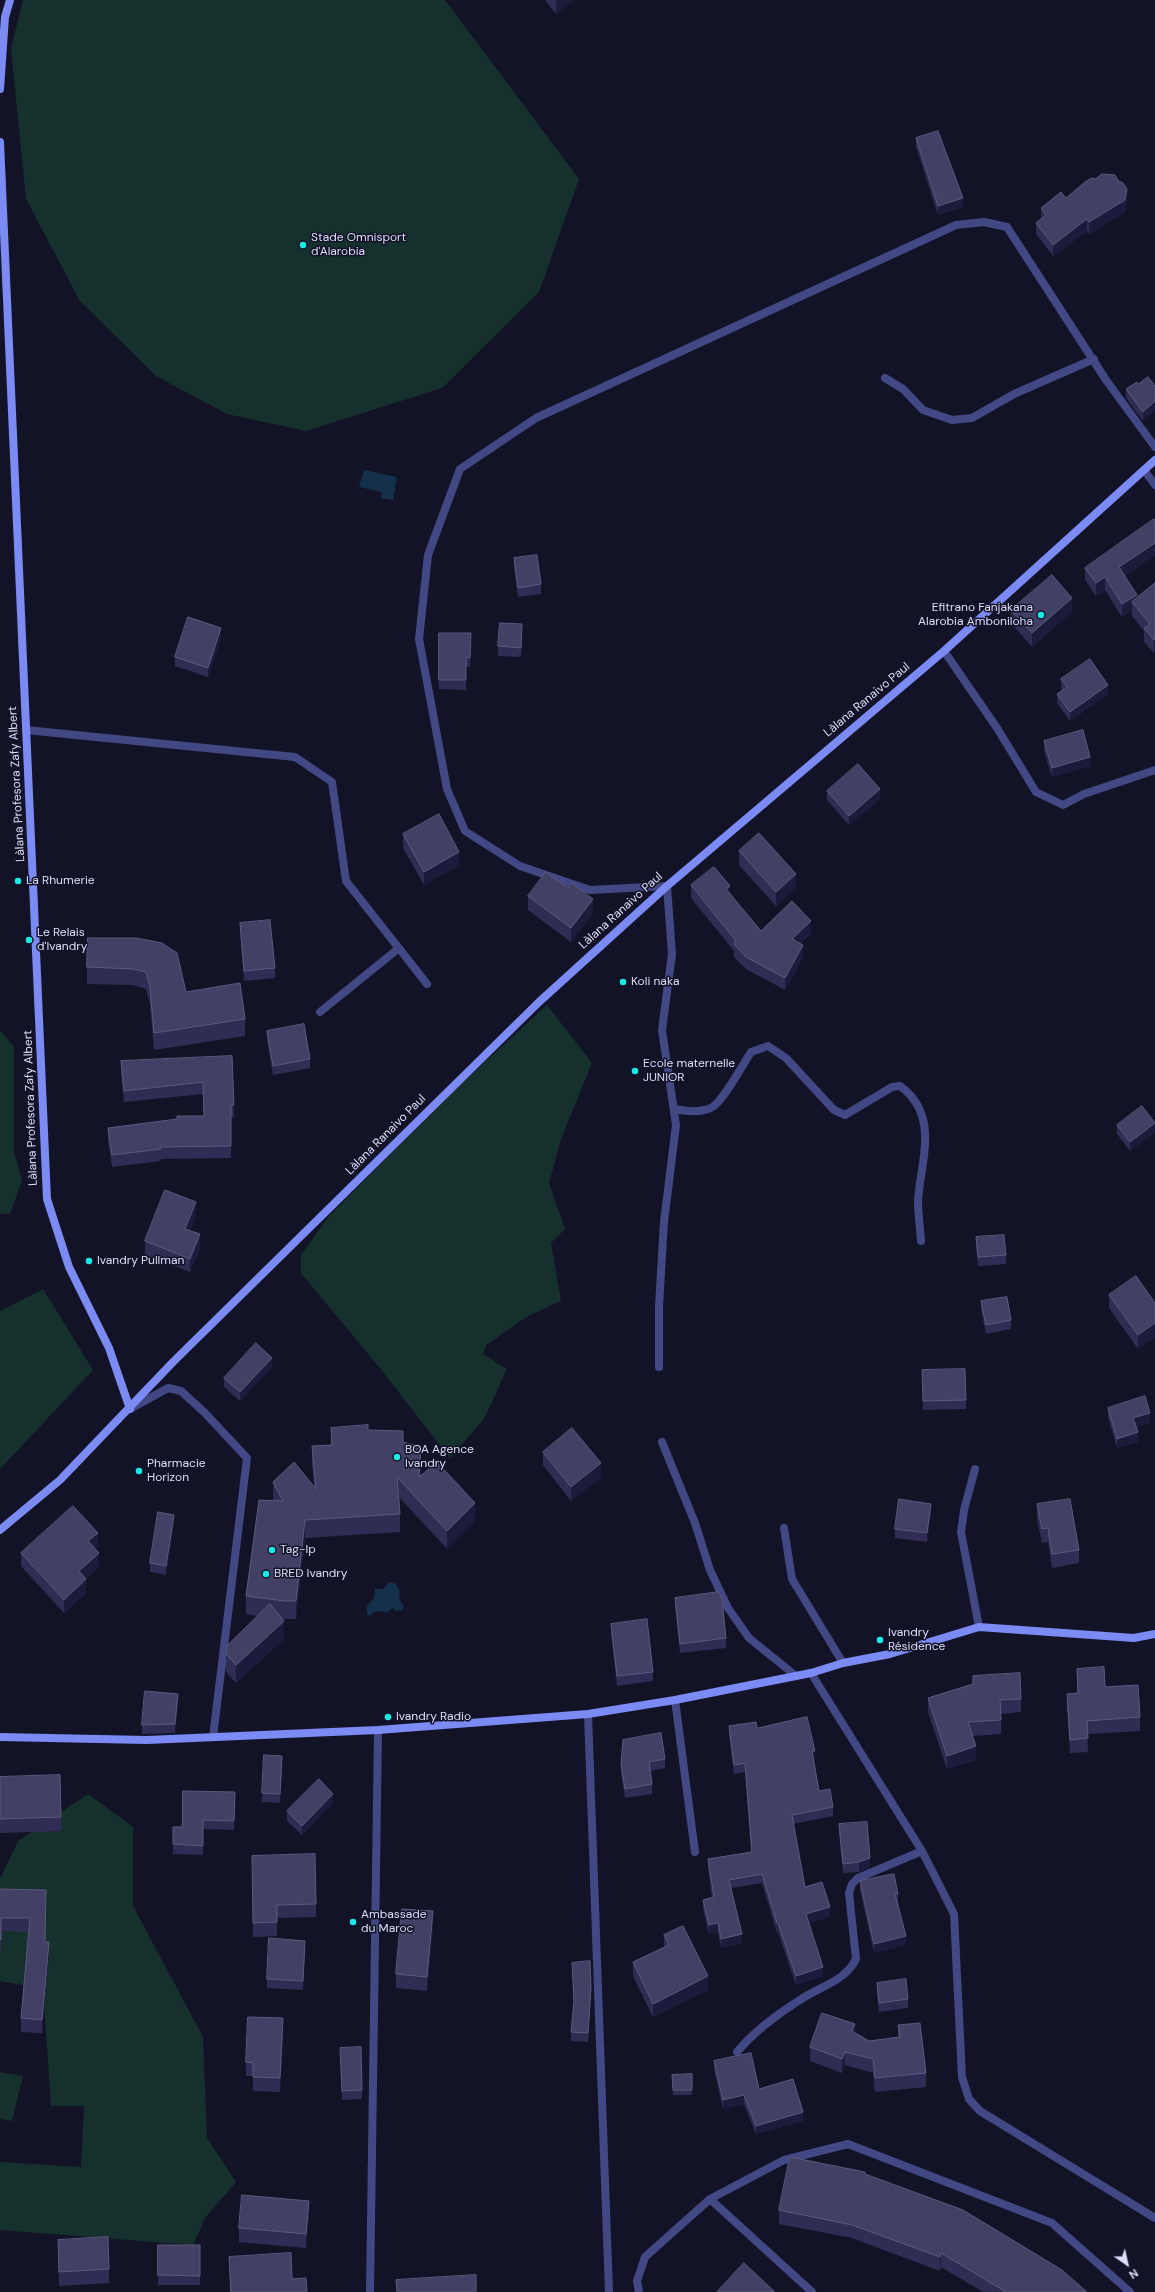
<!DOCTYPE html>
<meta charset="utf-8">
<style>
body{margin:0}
#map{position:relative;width:1155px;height:2292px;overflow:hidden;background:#131328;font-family:"DM Sans",sans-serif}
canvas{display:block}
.north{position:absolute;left:1107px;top:2244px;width:40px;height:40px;-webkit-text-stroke:3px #131328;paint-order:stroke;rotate:146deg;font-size:11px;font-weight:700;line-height:16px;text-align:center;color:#ddddfc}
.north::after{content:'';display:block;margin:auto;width:14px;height:18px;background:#ddddfc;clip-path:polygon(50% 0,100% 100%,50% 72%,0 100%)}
</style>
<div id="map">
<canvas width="1155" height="2292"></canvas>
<div class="north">N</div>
</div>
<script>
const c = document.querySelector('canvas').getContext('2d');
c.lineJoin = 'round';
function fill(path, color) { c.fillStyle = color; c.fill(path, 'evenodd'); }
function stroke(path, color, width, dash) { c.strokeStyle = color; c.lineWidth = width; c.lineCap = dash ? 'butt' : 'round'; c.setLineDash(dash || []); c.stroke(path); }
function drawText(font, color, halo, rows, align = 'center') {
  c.font = font + ' "DM Sans",sans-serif'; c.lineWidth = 3; c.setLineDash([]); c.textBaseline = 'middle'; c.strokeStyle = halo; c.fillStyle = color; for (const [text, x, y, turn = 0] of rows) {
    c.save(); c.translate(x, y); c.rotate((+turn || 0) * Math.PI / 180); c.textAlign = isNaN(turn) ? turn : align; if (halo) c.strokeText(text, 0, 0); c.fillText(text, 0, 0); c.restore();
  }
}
fill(new Path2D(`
 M23,0H445L579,179L539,292L442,388L306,431L227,414L156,376L80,301L26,199L11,49Z
 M547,1005L592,1063L561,1139L549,1183L565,1229L551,1243L561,1301L528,1316L486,1345L483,1354L507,1369L484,1419L450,1458L383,1372L301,1273V1255L329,1216L464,1081Z
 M0,1030L14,1047V1152L22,1180L10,1214H0Z
 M43,1289L93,1370L0,1469V1311Z
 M88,1794L133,1827V1906L203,2037L207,2138L236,2182L205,2218L193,2245L0,2230V2162L81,2167L84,2106H51L43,1989L0,1981V1879L18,1841Z
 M0,2072L23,2076L12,2121L0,2119Z`), '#16312d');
fill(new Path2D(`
 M364,470L397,477L393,500L381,498L382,492L359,487Z
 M390,1582L396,1584L400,1592L399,1599L404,1606L402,1610L396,1611L393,1608L386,1613L384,1611L373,1612L370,1616L367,1614V1606L374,1598L375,1589H383Z`), '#14304b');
stroke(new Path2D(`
 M885,378L903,389L923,410L952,420L972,418L1014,394L1094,359
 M1144,470L1155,485
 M944,651L997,728L1036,792L1063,805L1084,794L1155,770
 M26,730L295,757L332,782L346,881L427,984
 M320,1012L399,948
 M674,1109C686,1111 699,1113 711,1108C723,1102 743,1064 751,1052L768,1046L786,1058L834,1110L845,1115L892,1087L900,1086C940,1115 921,1160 918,1200C918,1213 920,1228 921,1241
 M659,1367V1306L664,1222L676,1125L662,1030L672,954L667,886L590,890L520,866L465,831L447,789L419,639L428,555L460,469L536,418L956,225L984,222L1007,227L1106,380L1155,447
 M130,1409L168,1388L181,1391L205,1413L247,1458L213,1737
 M662,1442L695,1523L710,1570L728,1608L749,1638L796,1676
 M975,1469L964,1510L961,1532L979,1627
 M784,1528L792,1579L843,1663
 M811,1673L922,1851L954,1914L962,2077L969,2099L980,2111L1155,2218
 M675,1700L695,1852
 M588,1714L609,2292
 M737,2052C755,2030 779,2013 803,1998C822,1986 846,1980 856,1959L849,1893L852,1884L858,1878L922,1851
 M710,2199L812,2292
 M370,2292L378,1730
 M639,2292L637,2281L645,2257L710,2199L784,2160L848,2144L1052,2223L1130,2292`), '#424883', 8);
stroke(new Path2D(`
 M0,89L5,17L10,0
 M0,142L47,1199L69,1267L109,1348L130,1409
 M0,1530L60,1480L174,1361L539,1002L667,886L944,651L1155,460
 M0,1737L147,1740L378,1730L588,1714L675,1700L811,1673L843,1663L890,1654L979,1627L1134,1638L1155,1634`), '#7c8af3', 8);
fill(new Path2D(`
 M545,0H574L556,14Z
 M916,138L963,207L938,215L916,147Z
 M1127,201L1125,212L1089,234L1087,231L1053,256L1036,234V223L1041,219V208Z
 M1148,377L1143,421L1126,398V389L1138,384Z
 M1155,521V555L1125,576L1137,598L1155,583V653H1154L1144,642V631L1132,616V611L1122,617L1105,590L1096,596L1085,580V568Z
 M514,558L541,584V594L518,597L514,568Z
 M1011,610L1072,612L1032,647L1011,623Z
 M439,633H471L470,667H466V690L439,689Z
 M522,633L521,657L498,656V646Z
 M221,637L208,677L175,666V657Z
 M1061,679L1108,694L1070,721L1057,703V694L1062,690L1061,688Z
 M1044,741L1090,766L1052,777L1044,751Z
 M827,791L880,799L849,825L827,800Z
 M403,834L459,865L424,885L403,848Z
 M739,851L796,887L776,906L739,865Z
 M691,885L730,894L761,931L811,933L800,944L803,957L785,990L746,969L734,957V951L691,898Z
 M568,888L593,913L571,942L528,910V896Z
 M240,923L275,968V978L244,981L240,932Z
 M88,938L186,992L245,1019V1036L154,1050L150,1004L146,989L133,985L87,984V967Z
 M267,1031L310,1059V1068L273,1075L267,1040Z
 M232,1056L234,1117H231V1158L161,1159V1161L112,1167L108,1140V1128L204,1116L203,1094L124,1102L121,1073V1061Z
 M1117,1125L1155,1132L1130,1151L1117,1134Z
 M196,1216L190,1230L200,1248L190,1272L145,1255V1241Z
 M976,1237L1006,1255V1264L978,1266L976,1246Z
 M1109,1295L1155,1303V1337L1138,1349L1109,1308Z
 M981,1301L1011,1320V1329L986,1334L981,1310Z
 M272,1367L240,1401L224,1387V1378Z
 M922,1379L966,1400V1409L923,1410Z
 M1108,1408L1150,1423L1136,1427L1138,1442L1117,1448L1108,1417Z
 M331,1428L368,1430L403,1443L421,1465L420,1476L475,1521L447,1549L399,1497L400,1514V1532L305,1538L296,1619H282L284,1639L236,1683L226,1672V1654L258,1616L246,1614V1596L273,1500V1482L314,1486L312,1464V1446L331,1445Z
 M543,1452L601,1477L571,1501L543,1465Z
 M1037,1504L1079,1550V1563L1052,1568L1048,1542L1042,1543L1037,1518Z
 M931,1513L927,1542L895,1538V1529Z
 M174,1524L166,1575L150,1572V1563Z
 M98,1547L95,1549L99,1567L86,1579V1593L64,1613L21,1566V1553Z
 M675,1598L726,1638V1648L680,1653L675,1607Z
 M611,1624L653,1672V1681L617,1686L611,1633Z
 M1077,1669L1105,1687L1140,1717V1731L1087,1734L1088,1752L1070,1753L1067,1708V1694L1077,1693Z
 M973,1676L1021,1699V1712L1001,1714V1734L972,1736L976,1760L947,1769L928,1712V1698L973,1684Z
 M178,1703L175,1733L142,1734V1725Z
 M729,1726L757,1728L815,1760H814L819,1791L833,1807V1816L793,1824L805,1887L830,1916L809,1923L823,1976L796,1985L778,1932L777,1933L762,1883L731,1888L742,1943L721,1948L718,1932L709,1934L703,1909V1900L712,1898L708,1868V1859L751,1852L745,1772L734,1774L729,1735Z
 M665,1759V1768L650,1771L652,1784V1794L625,1798L621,1773V1764Z
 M282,1765L280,1803L262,1802V1793Z
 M0,1777L61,1817V1831L0,1833Z
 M235,1801L234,1830L203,1829V1855L173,1854V1844L182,1827Z
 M333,1803L302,1835L287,1821V1811Z
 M839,1824L870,1867L859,1872L843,1873L839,1834Z
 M252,1856L316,1904V1917L277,1918V1936L253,1937Z
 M860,1881L898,1894V1903L906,1945L874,1953L860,1890Z
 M0,1889L46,1890L45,1942L49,1956L42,2033L21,2032V2018L29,1932L1,1931V1954H0Z
 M433,1925L427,1991L396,1988V1974Z
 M664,1935L708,1990L653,2017L633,1976V1962L664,1947Z
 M305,1950L303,1990L267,1988V1979Z
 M572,1963L591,1996L588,2042L571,2041V2032L574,2005Z
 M877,1983L908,1999V2008L879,2012L877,1992Z
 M898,2025L926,2073V2087L875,2092L873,2073L845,2065L842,2073L810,2061V2047L855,2033L869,2041L898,2038Z
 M283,2032L280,2092L253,2091V2076H246V2062Z
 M340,2048L362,2090V2099L342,2100Z
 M714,2061L759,2089L803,2121L756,2134L744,2104L723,2109L714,2070Z
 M692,2074V2095H673L672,2075Z
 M865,2175L1087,2292H983L941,2267L940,2271L852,2238L779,2224V2210Z
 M309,2215L306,2248L239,2242V2228Z
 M58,2240L109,2269V2283L59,2286Z
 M158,2245H200V2285H158Z
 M229,2257L292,2279L307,2292H230Z`), '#302d54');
fill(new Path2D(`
 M556,0H574L556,14Z
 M1127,189V201L1125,212L1089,234V222Z
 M963,198V207L938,215V206Z
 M1087,219V231L1053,256V245Z
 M1155,401V411L1143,421V412Z
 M1155,543V555L1119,580V567Z
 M1105,577V590L1096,596V583Z
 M1137,595V608L1132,602V611L1122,617V604Z
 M1072,598V612L1032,647V633Z
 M221,628V637L208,677V668Z
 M1155,639V653H1154V640Z
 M1108,685V694L1070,721V712Z
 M1090,757V766L1052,777V768Z
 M880,789V799L849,825V816Z
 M459,852V865L424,885V872Z
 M796,874V887L776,906V892Z
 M730,886V898L726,889Z
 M593,899V913L571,942V928Z
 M811,921V933L792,951V939Z
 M803,945V957L785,990V978Z
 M1155,1123V1132L1130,1151V1142Z
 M196,1202V1216L185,1242V1229Z
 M200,1234V1248L190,1272V1259Z
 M1155,1323V1337L1138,1349V1335Z
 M272,1358V1367L240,1401V1392Z
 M1150,1413V1423L1133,1428V1418Z
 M1138,1432V1442L1117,1448V1439Z
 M421,1447V1465L419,1495V1477Z
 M601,1463V1477L571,1501V1487Z
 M475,1503V1521L447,1549V1531Z
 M931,1504V1513L927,1542V1533Z
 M174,1515V1524L166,1575V1566Z
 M305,1520V1538L296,1619V1601Z
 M98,1533V1547L88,1555V1541Z
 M99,1553V1567L79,1585V1571Z
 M86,1579V1593L64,1613V1600Z
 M284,1621V1639L236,1683V1665Z
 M178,1694V1703L175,1733V1724Z
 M976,1746V1760L947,1769V1756Z
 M812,1751H815V1760L812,1761Z
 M333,1794V1803L302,1835V1826Z
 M870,1858V1867L859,1872V1862Z
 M830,1907V1916L806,1924V1914Z
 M433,1911V1925L427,1991V1977Z
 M718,1923V1932L709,1934V1925Z
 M777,1923H778V1932L777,1933Z
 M742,1934V1943L721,1948V1939Z
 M906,1936V1945L874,1953V1944Z
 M305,1941V1950L303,1990V1981Z
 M49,1942V1956L42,2033V2020Z
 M823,1967V1976L796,1985V1976Z
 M708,1976V1990L653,2017V2004Z
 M591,1987V1996L588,2042V2033Z
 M283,2018V2032L280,2092V2078Z
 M855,2024V2038L852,2031Z
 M845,2052V2065L842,2073V2059Z
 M744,2095V2104L723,2109V2100Z
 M803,2112V2121L756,2134V2126Z
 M309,2201V2215L306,2248V2234Z
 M941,2253V2267L940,2271V2257Z`), '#1d1b3b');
const building = new Path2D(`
 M938,131L963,198L938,206L916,138Z
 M1102,174L1115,175L1119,182H1122L1127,189L1125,200L1089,222L1087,219L1053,245L1036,223L1046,215L1041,208L1061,192L1066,198L1085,182L1092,178L1095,179Z
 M1148,377L1155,386V401L1143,412L1126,389L1137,382L1138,384Z
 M1154,519L1155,521V543L1119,567L1137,595L1122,604L1105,577L1096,583L1085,568Z
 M537,555L541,584L518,588L514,558Z
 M1052,575L1072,598L1032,633L1011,610Z
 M1155,583V639L1154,640L1144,628L1150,624L1132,602Z
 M188,617L221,628L208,668L175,657Z
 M500,623L522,624L521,648L498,646Z
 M439,633H471L470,658L466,657V680H439Z
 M1090,659L1108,685L1070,712L1057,694L1067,687L1061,679Z
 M1083,730L1090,757L1052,768L1044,741Z
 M858,764L880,789L849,816L827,791Z
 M439,814L459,852L424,872L403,834Z
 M759,833L796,874L776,892L739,851Z
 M714,867L730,886L726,889L761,931L792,901L811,921L792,939L803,945L785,978L746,957L734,944L736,941L691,885Z
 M546,872L568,888L572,883L593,899L571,928L528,896Z
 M270,920L275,968L244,971L240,923Z
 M88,938H136L162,943L177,953L186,992L240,983L245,1019L154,1033L150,987L146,972L133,969L87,967Z
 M304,1024L310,1059L273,1066L267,1031Z
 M232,1056L234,1105H231V1146L160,1147L161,1149L112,1155L108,1128L177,1119V1116H204L203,1082L124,1091L121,1061Z
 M1142,1106L1155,1123L1130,1142L1117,1125Z
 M165,1190L196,1202L185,1229L200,1234L190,1259L145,1241Z
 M1004,1235L1006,1255L978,1257L976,1237Z
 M1136,1276L1155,1303V1323L1138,1335L1109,1295Z
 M1007,1297L1011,1320L986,1325L981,1301Z
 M256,1343L272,1358L240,1392L224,1378Z
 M965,1369L966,1400L923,1401L922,1370Z
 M1145,1396L1150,1413L1133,1418L1138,1432L1117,1439L1108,1408Z
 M368,1425V1430L403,1431V1442L421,1447L419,1477L437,1462L475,1503L447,1531L397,1477L400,1514L305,1520L296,1601H285L246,1596L259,1500L283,1501L273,1482L294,1462L316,1489L312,1446L332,1445L331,1428Z
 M572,1428L601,1463L571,1487L543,1452Z
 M899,1499L931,1504L927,1533L895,1529Z
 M1070,1499L1079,1550L1052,1554L1048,1528L1042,1529L1037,1504Z
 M73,1506L98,1533L88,1541L99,1553L79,1571L86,1579L64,1600L21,1553Z
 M158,1512L174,1515L166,1566L150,1563Z
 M719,1592L722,1599L726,1638L680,1644L675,1598Z
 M270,1604L284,1621L236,1665L226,1654L227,1646Z
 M647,1619L653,1672L617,1676L611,1624Z
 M1104,1667L1105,1687L1138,1685L1140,1717L1087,1721L1088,1738L1070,1740L1067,1694L1078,1693L1077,1669Z
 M1020,1673L1021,1699L1000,1700L1001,1720L968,1722L976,1746L947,1756L928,1698L973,1684V1676Z
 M145,1691L178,1694L175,1724L142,1725Z
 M807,1717L815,1751H812L819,1791L830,1789L833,1807L792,1815L805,1887L822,1882L830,1907L806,1914L823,1967L796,1976L778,1923H777L762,1874L729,1880L742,1934L721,1939L718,1923L709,1925L703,1900L714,1897L708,1859L752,1852L745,1763L734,1765L729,1726L756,1722L757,1728Z
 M661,1733L665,1759L649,1762L652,1784L625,1789L621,1764L623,1740Z
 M264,1755L282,1756L280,1794L262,1793Z
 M60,1775L61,1817L0,1819V1777Z
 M319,1779L333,1794L302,1826L287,1811Z
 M183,1791L235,1792L234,1821L203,1820V1846L173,1844V1827H182Z
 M867,1822L870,1858L859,1862L843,1864L839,1824Z
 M315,1854L316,1904L277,1905V1922L253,1923L252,1856Z
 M894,1874L898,1894H895L906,1936L874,1944L860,1881Z
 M0,1889L46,1890L45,1942H49L42,2020L21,2018L30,1918H1V1940H0Z
 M402,1909L433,1911L427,1977L396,1974Z
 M683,1926L708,1976L653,2004L633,1962L669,1945L664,1935Z
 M269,1938L305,1941L303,1981L267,1979Z
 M590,1961L591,1987L588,2033L571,2032L574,2001L572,1963Z
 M906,1979L908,1999L879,2003L877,1983Z
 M822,2013L855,2024L852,2031L869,2041L900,2037L898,2025L920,2023L926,2073L875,2078L873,2059L845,2052L842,2059L810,2047Z
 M248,2017L283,2018L280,2078L253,2077V2063L246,2062Z
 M361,2047L362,2090L342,2091L340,2048Z
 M751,2053L759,2089L793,2079L803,2112L756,2126L744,2095L723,2100L714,2061Z
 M692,2074V2090H673L672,2075Z
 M790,2157L865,2172V2174L963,2210L1062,2270L1087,2292H1006L941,2253L940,2257L852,2225L779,2210Z
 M242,2195L309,2201L306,2234L239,2228Z
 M108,2237L109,2269L59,2272L58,2240Z
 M158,2245H200V2276L158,2275Z
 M291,2253L292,2279L306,2278L307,2292H231L229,2257Z
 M744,2263L775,2292H717Z
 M476,2275V2292H397L396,2280Z`);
fill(building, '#434066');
stroke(building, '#5b597d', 1);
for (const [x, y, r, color] of [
 [303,245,4,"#1aeae3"],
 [1041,615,4,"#1aeae3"],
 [18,881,4,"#1aeae3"],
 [29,940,4,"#1aeae3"],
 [623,982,4,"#1aeae3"],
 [635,1071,4,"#1aeae3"],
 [89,1261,4,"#1aeae3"],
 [397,1457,4,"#1aeae3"],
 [139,1471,4,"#1aeae3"],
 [272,1550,4,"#1aeae3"],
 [266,1574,4,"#1aeae3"],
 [880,1640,4,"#1aeae3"],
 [388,1717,4,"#1aeae3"],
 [353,1922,4,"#1aeae3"]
]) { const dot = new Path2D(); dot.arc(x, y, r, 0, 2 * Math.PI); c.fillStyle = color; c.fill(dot); stroke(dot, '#131328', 1.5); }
drawText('12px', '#ddddfc', '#131328', [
 ["Stade Omnisport",311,238],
 ["d'Alarobia",311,252],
 ["Efitrano Fanjakana",1033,608,"right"],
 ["Alarobia Amboniloha",1033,622,"right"],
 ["La Rhumerie",26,881],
 ["Le Relais",37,933],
 ["d'Ivandry",37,947],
 ["Koli naka",631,982],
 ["Ecole maternelle",643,1064],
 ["JUNIOR",643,1078],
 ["Ivandry Pullman",97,1261],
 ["BOA Agence",405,1450],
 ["Ivandry",405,1464],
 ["Pharmacie",147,1464],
 ["Horizon",147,1478],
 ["Tag-Ip",280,1550],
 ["BRED Ivandry",274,1574],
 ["Ivandry",888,1633],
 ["Résidence",888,1647],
 ["Ivandry Radio",396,1717],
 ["Ambassade",361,1915],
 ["du Maroc",361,1929]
], 'left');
drawText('12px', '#ddddfc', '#131328', [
 ["Làlana Ranaivo Paul",867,700,-40],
 ["Làlana Profesora Zafy Albert",17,784,-93],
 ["Làlana Ranaivo Paul",621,911,-42],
 ["Làlana Profesora Zafy Albert",31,1108,-92],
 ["Làlana Ranaivo Paul",386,1135,-45]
]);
</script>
